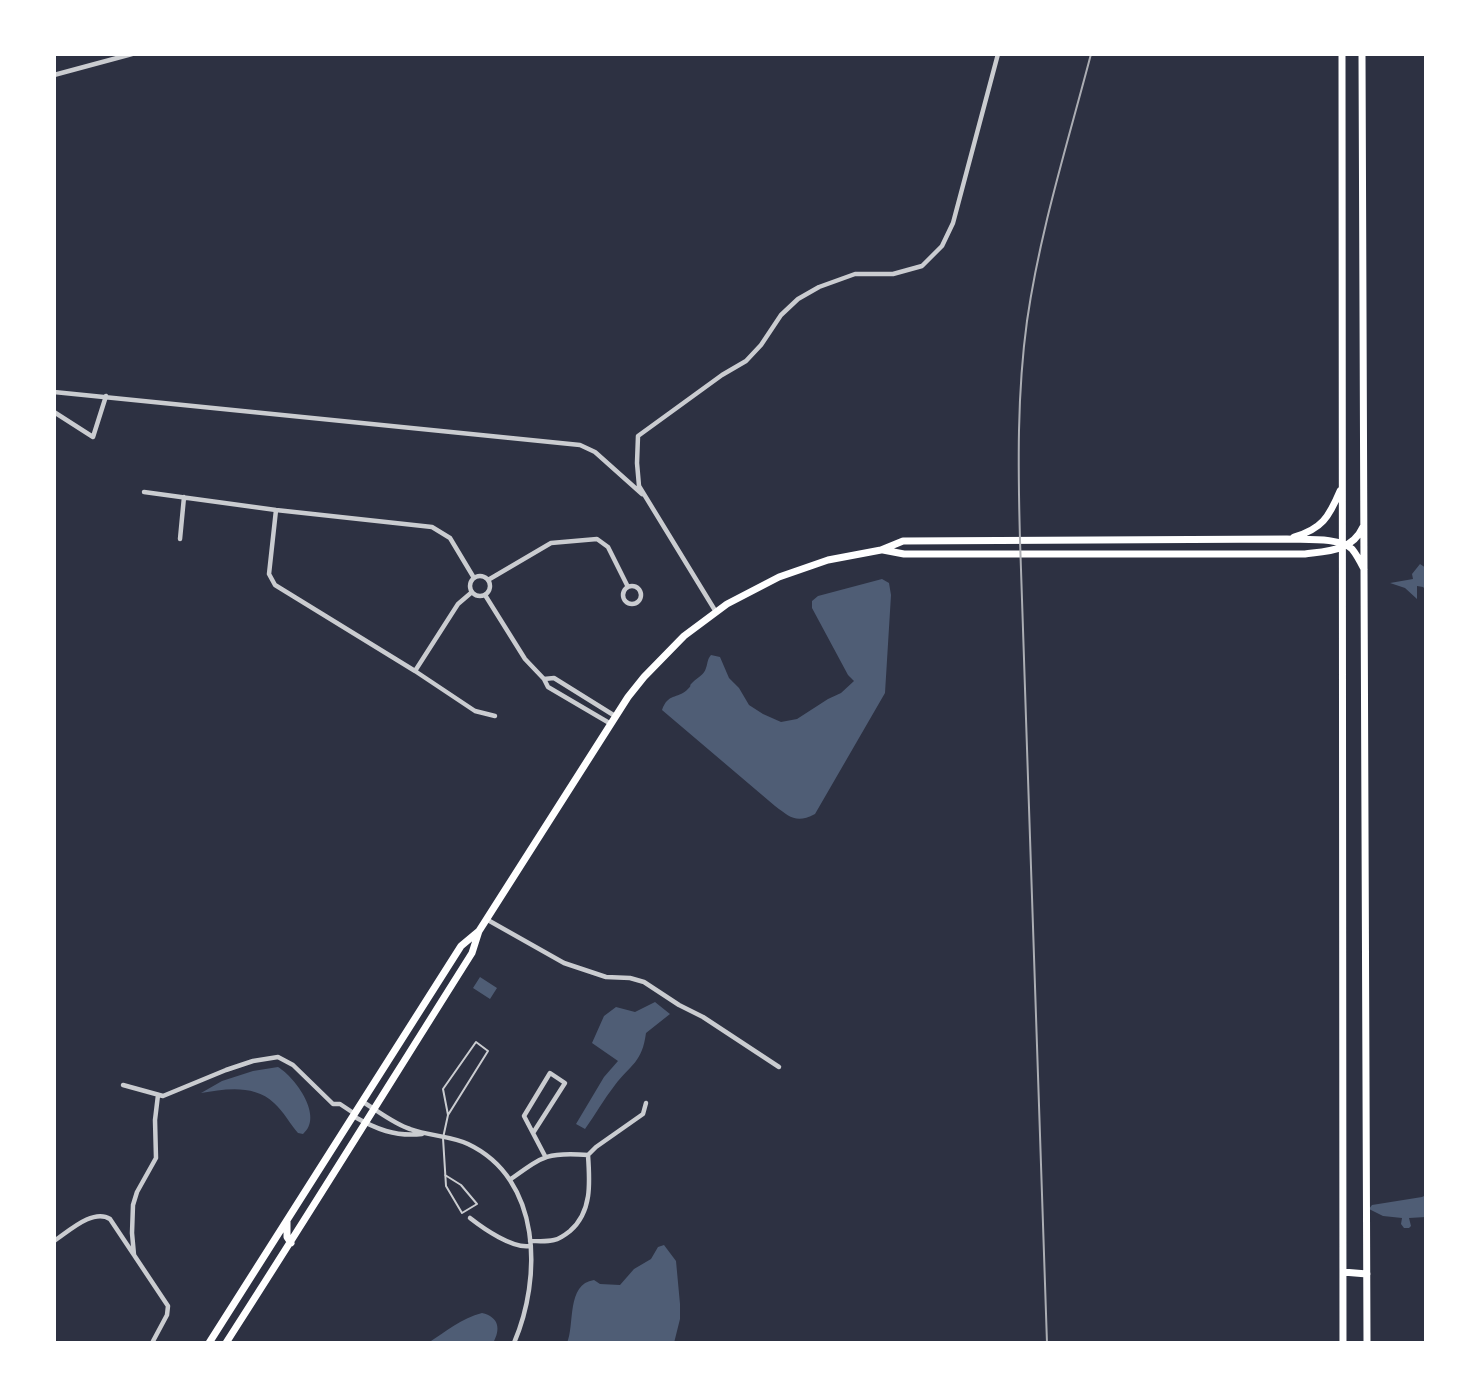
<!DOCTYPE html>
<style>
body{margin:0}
#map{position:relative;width:1480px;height:1397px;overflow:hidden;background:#2d3142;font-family:"Public Sans",sans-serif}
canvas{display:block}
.frame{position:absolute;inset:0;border:56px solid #fff;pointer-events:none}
</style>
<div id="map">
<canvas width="1480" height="1397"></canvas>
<div class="frame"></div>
</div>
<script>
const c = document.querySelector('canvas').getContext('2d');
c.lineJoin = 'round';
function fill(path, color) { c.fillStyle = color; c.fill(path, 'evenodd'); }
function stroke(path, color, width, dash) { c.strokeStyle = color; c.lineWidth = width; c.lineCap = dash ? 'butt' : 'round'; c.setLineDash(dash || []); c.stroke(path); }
fill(new Path2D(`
 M1420,564L1426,568V590L1423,587L1417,586V599L1405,588L1390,583L1413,579L1412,574Z
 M882,579L889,583L891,595L885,693L815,814C796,824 790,817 775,806L662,710C668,693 677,699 687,690C694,683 687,688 693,682C698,677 704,675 706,668C708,662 707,660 711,655L720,657L729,678L739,688L749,705L763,714L781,722L797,719L828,699L841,693L854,681L848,675L812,608V601L818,596Z
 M480,977L497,988L490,999L473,988Z
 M655,1002L670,1014L646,1033C642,1063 631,1064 615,1085C604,1099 595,1115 585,1129L576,1124L604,1077L618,1061L592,1043L604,1016L616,1007L635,1012Z
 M278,1067C296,1078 324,1117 303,1134L298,1133C290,1124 284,1112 274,1103C254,1084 225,1089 201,1093L222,1081L253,1071Z
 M1426,1195V1217L1409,1218L1411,1226L1409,1228H1404L1401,1224L1402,1218L1383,1216L1369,1209L1372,1205L1422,1197Z
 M664,1245L676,1261L680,1304V1319L674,1343H567C575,1325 566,1284 594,1280L600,1284L620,1285L634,1269L651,1259L658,1247Z
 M482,1313C499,1317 501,1329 493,1343H428C445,1332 462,1318 482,1313Z`), '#4f5d75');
stroke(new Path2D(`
 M445,1175L461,1185L477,1204L462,1213L446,1186L443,1138L448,1115L443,1089L476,1042L488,1051L448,1115`), '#caccd0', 2);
stroke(new Path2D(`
 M54,75L132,54
 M54,392L580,445L595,452L642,494
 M54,412L93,437L106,396
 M144,492L276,510L432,527L450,538L474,578
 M276,510L269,574L275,585L415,671L475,711L495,716
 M180,539L184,497
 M470 586a10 10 0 1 1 20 0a10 10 0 1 1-20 0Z
 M488,580L551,543L597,539L608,547L628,587
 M623 595a9 9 0 1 1 18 0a9 9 0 1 1-18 0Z
 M485,595L525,659L544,679L548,687L611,724
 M716,612L639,486L637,463L638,436L722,375L746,361L761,345L781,315L798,299L819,287L855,274H893L922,266L942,246L953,223L998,54
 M415,671L458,604L472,592
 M544,679L554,678L615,716
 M486,919L564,963L606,977L630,978L644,982L679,1005L703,1017L779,1067
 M123,1085L163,1096L226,1070L253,1061L278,1057L293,1065L333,1104H340L355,1114
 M363,1102C378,1111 394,1124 410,1129C429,1136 451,1136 468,1144C542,1179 542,1278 514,1343
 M353,1116C376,1129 395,1137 422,1134
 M533,1133L565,1083L550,1073L524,1116L545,1156
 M511,1179C543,1156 547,1152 588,1155L596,1147L643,1114L646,1103
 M470,1218C484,1229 513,1249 530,1246
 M54,1241C68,1232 93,1208 110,1219L168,1306L167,1315L152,1343
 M530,1241C538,1241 546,1242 554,1240C560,1239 565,1235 570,1231C592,1212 590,1183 588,1155
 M134,1255L132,1233L133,1205L137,1192L156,1158L155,1120L158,1095`), '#caccd0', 4.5);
stroke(new Path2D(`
 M1342,54L1343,1343
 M1362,54L1367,1343
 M1294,537C1322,529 1329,517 1340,491
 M883,550L904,554H1305C1328,551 1352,551 1363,527
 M287,1222V1237L291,1243
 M1343,1272L1367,1274
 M209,1343L461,946L479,931
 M226,1343C309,1214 390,1083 472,953L479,931L628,697L644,677L684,636L727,604L779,577L828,560L881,550L903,541L1287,539C1305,540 1339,537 1352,549C1357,555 1361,563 1364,569`), '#fff', 7);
stroke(new Path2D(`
 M1047,1343L1020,540C1018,467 1017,394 1027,321C1040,230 1068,142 1091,54`), '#abadb3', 2);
</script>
